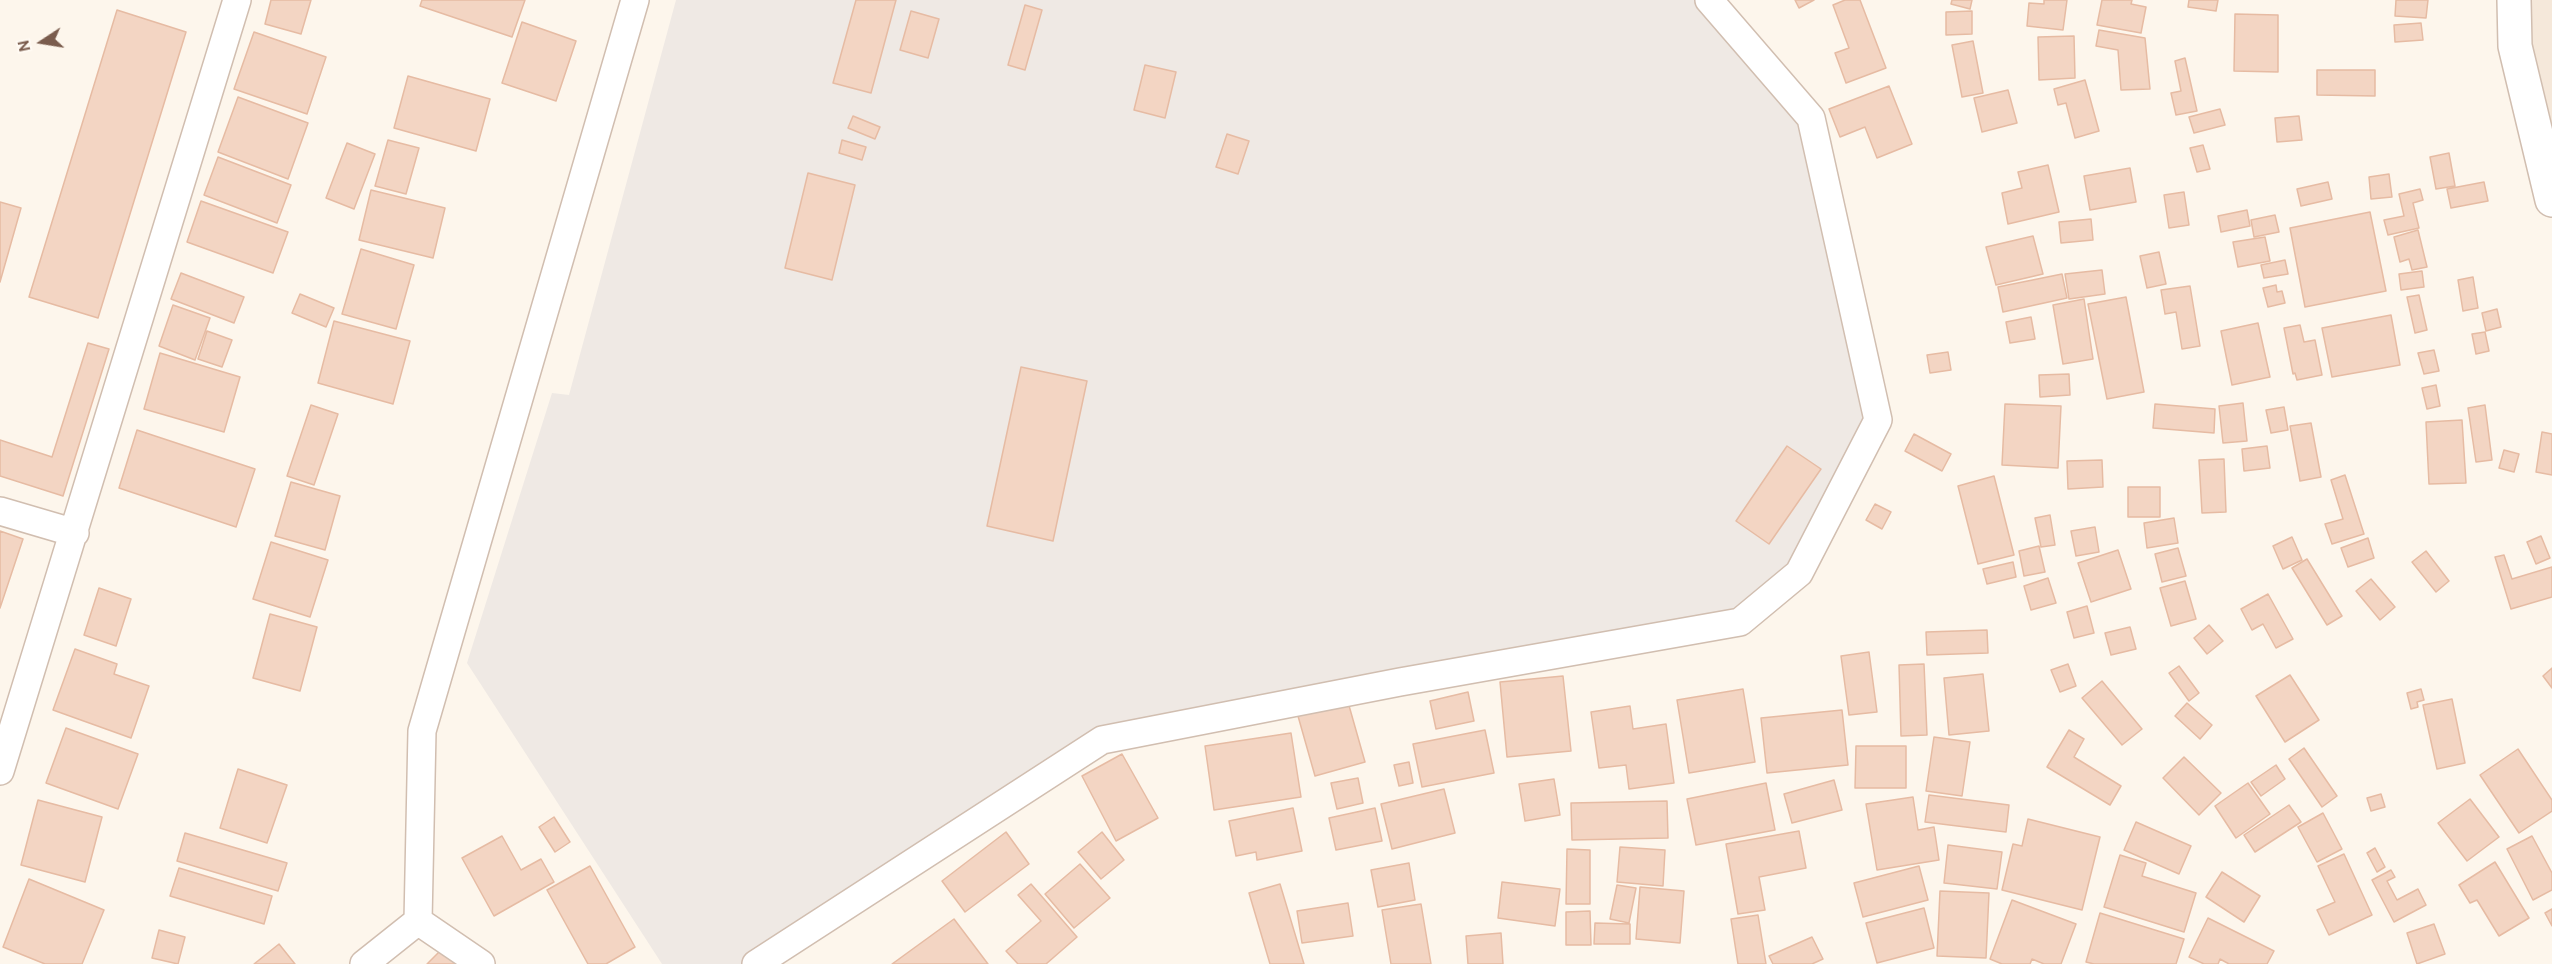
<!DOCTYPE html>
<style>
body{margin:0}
#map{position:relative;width:2552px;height:964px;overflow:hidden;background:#fdf6ec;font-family:Cabin,sans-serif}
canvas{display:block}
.north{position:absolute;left:12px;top:12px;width:60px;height:60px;-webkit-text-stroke:4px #fffaf3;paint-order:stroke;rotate:258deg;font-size:16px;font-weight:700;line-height:24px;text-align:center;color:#7a5c4d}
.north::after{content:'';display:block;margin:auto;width:21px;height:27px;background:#7a5c4d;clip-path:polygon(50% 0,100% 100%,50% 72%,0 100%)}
</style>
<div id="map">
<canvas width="2552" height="964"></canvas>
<div class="north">N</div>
</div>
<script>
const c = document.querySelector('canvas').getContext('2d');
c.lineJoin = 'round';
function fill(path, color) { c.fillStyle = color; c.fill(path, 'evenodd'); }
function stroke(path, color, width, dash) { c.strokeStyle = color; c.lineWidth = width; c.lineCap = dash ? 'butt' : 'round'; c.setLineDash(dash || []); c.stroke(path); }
fill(new Path2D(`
 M2514,0H2552V200Z`), '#f5e8da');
fill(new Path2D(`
 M676,0H1709L1811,118L1878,420L1799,573L1740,622L1102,740L756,964H662L467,663L552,393L569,395Z`), '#efe9e4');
const building = new Path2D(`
 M271,0H311L301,34L265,24Z
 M422,0H525L512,37L420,6Z
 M856,0H896L871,93L833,83Z
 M1795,0H1814L1799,8Z
 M1845,0H1860L1886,68L1846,83L1835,53L1849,48L1833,5Z
 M1952,0H1972L1970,9L1951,4Z
 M2044,0H2067L2063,30L2027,26L2029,3L2044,4Z
 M2102,0H2132L2131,4L2146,7L2141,33L2097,25Z
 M2189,0H2218L2216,11L2188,7Z
 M2396,0H2428L2426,18L2395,16Z
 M1025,5L1042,10L1025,70L1008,65Z
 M117,10L186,32L98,318L29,297Z
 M911,11L939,19L928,58L900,50Z
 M1972,11V34L1946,35V12Z
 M2235,14L2278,15V72L2234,71Z
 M522,22L576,41L556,101L502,83Z
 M2421,23L2423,40L2395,42L2394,25Z
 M2099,30L2145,38L2150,89L2121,90L2118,50L2096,46Z
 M254,32L326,57L307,114L234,89Z
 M2074,36L2075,78L2039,80L2038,37Z
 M1973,41L1983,93L1962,97L1952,45Z
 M2185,58L2197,111L2176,115L2171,93L2181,91L2175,61Z
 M1145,65L1176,72L1165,118L1134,110Z
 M2317,70H2375V96L2317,95Z
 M408,76L490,99L476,151L394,128Z
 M2085,80L2099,131L2075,138L2066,103L2058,105L2054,89Z
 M1889,86L1912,144L1877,158L1865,127L1840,137L1829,109Z
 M2008,90L2017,123L1982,132L1974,98Z
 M238,97L308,123L288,179L218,152Z
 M2220,109L2225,125L2194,133L2189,117Z
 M853,116L880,127L875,139L848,128Z
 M2299,116L2302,140L2277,142L2275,118Z
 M1227,134L1249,141L1238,174L1216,167Z
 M388,140L419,148L406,194L375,186Z
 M842,140L866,147L862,160L839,153Z
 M347,143L375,154L354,209L326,198Z
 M2203,145L2210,169L2197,172L2190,148Z
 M2449,153L2455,186L2436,189L2430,157Z
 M218,157L291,185L277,223L204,195Z
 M2048,165L2059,212L2008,224L2002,193L2022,188L2018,172Z
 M2130,168L2136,202L2090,210L2084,176Z
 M808,173L855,185L832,280L785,268Z
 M2389,174L2392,197L2371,199L2369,177Z
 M2328,182L2332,199L2301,206L2297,189Z
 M2484,182L2488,201L2451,208L2447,189Z
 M2420,189L2423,200L2413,203L2419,228L2388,235L2384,220L2404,216L2399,194Z
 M371,190L445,208L433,258L359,240Z
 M2184,192L2189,225L2169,228L2164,195Z
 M201,201L288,232L273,273L187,242Z
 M0,202L21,208L0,282Z
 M2247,210L2250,226L2221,232L2218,216Z
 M2370,212L2386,291L2305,307L2290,228Z
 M2275,215L2279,232L2254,237L2251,220Z
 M2091,219L2093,240L2061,243L2059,222Z
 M2418,230L2427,267L2412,270L2409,259L2400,262L2394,237Z
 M2033,236L2043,274L1996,285L1986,247Z
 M2265,237L2270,261L2238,267L2233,242Z
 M361,249L414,265L396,329L342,314Z
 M2159,252L2166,284L2147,288L2140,256Z
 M2285,260L2288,274L2264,278L2261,265Z
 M2102,270L2105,294L2069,299L2065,274Z
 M2422,271L2424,287L2401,290L2399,274Z
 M181,273L244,297L234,323L171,299Z
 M2062,274L2067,298L2003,312L1998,287Z
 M2473,277L2478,308L2463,311L2458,280Z
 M2276,285L2277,292L2282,291L2285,303L2268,307L2263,288Z
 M2190,286L2200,346L2182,349L2176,312L2165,314L2161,290Z
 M300,294L334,308L326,327L292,313Z
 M2419,295L2427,330L2415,333L2407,297Z
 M2126,297L2144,392L2107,399L2088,304Z
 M2084,299L2093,359L2063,364L2053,305Z
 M173,305L210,318L195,360L159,346Z
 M2497,309L2501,327L2486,331L2482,313Z
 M2391,315L2400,365L2332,377L2322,328Z
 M2031,317L2035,339L2010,343L2006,322Z
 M334,321L410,341L393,404L318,383Z
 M2258,323L2270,377L2232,385L2221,331Z
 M2300,325L2304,342L2315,340L2322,375L2297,380L2295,373L2293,374L2284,328Z
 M207,331L232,340L222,367L198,359Z
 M2485,332L2489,351L2476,354L2472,334Z
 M88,343L109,349L63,496L0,476V440L52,457Z
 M2434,350L2439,371L2424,374L2418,353Z
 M1948,352L1951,370L1930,373L1927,355Z
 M160,353L240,377L224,432L144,409Z
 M1021,367L1087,381L1053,541L987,526Z
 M2069,374L2070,395L2040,397L2039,375Z
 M2436,385L2440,406L2427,409L2422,388Z
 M2243,403L2247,441L2223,443L2219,406Z
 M2005,404L2061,406L2058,468L2002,465Z
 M2155,404L2215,409L2214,433L2153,428Z
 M311,405L338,414L314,485L287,476Z
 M2485,405L2492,460L2476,462L2468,408Z
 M2284,407L2288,430L2271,433L2266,410Z
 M2462,420L2466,483L2429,484L2426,422Z
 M2311,423L2321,477L2300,481L2290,426Z
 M137,430L255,469L236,527L119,488Z
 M2542,432L2552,434V475L2536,472Z
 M1914,434L1951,454L1942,471L1905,451Z
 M1787,446L1821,469L1769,544L1736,521Z
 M2267,446L2270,468L2244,471L2242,449Z
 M2504,450L2519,454L2514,472L2499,468Z
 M2224,459L2226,512L2202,513L2199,460Z
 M2102,460L2103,487L2068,489L2067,461Z
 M2345,475L2364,534L2332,544L2325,524L2343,519L2331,480Z
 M1994,476L2014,555L1978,564L1958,486Z
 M291,482L340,496L325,550L275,536Z
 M2128,487H2160V517H2128Z
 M1875,504L1891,512L1882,529L1866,520Z
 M2050,515L2055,545L2041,547L2035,518Z
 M2174,518L2178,543L2147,548L2144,523Z
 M2095,527L2099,552L2076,556L2071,531Z
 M0,531L23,539L0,608Z
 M2541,536L2550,558L2536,564L2527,542Z
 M2292,537L2302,560L2283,569L2273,546Z
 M2368,538L2374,558L2348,567L2341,548Z
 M271,542L328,560L310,617L253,599Z
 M2039,546L2045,572L2024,576L2019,551Z
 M2178,548L2186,576L2162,582L2155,554Z
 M2118,550L2131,589L2091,602L2078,563Z
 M2426,551L2449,581L2436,592L2412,562Z
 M2504,555L2512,579L2552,567V597L2511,609L2495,557Z
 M2307,559L2342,616L2327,625L2292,568Z
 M2013,562L2016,577L1987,584L1983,569Z
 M2048,578L2056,603L2031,610L2024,586Z
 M2371,579L2395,607L2380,620L2356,591Z
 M2185,581L2196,619L2171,626L2160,588Z
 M99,588L131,599L116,646L84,635Z
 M2268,594L2293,639L2276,648L2263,624L2252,630L2241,609Z
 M2087,606L2094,633L2074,638L2067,612Z
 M270,614L317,627L300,691L253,678Z
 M2209,625L2223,641L2207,654L2194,638Z
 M2130,627L2136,649L2111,655L2105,633Z
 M1987,630L1988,653L1927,655L1926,632Z
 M75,649L117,664L114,674L149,686L131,738L53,710Z
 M1869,652L1877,712L1849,715L1841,656Z
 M1924,664L1927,735L1901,736L1899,665Z
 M2068,664L2076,686L2060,692L2051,670Z
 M2179,666L2199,693L2189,701L2169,673Z
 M2552,668V688L2543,676Z
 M1983,674L1989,731L1949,735L1944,678Z
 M2290,675L2319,720L2285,742L2256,696Z
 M1563,676L1571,751L1507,757L1500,682Z
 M2102,681L2142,729L2122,745L2082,698Z
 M1743,689L1755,762L1689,773L1677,700Z
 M2421,689L2424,700L2417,702L2418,707L2411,709L2407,693Z
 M1468,692L1474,721L1436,729L1430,701Z
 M1346,695L1365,762L1315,776L1296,709Z
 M2452,699L2465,763L2437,769L2423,705Z
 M2187,703L2212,725L2200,739L2175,716Z
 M1630,706L1633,729L1666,724L1674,783L1629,789L1626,765L1599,768L1591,712Z
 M1842,710L1848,765L1767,773L1761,718Z
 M66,728L138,754L118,809L46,783Z
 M1485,730L1494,773L1422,787L1413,744Z
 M2069,730L2084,739L2074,757L2121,786L2110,805L2047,767Z
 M1291,733L1301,797L1214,810L1205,746Z
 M1934,737L1970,742L1962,796L1926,791Z
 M1856,746H1906V788H1855Z
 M2304,748L2337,796L2322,807L2289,759Z
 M2518,749L2552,800V811L2519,833L2480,775Z
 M1122,754L1158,818L1116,841L1082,776Z
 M2184,757L2221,793L2199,815L2163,778Z
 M1409,762L1413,783L1399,786L1394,765Z
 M2276,765L2285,779L2261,796L2251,782Z
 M238,769L287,785L267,843L220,828Z
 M1358,778L1363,803L1337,809L1331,783Z
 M1554,779L1560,815L1525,821L1519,784Z
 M1834,780L1842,810L1792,823L1784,794Z
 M1766,783L1775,830L1696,845L1687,799Z
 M2248,783L2270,814L2236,838L2215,806Z
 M1444,789L1455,833L1392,849L1381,804Z
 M2381,794L2385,807L2371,811L2367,798Z
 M1929,795L2009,805L2006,832L1925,822Z
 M1913,797L1918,830L1934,827L1939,860L1877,870L1866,804Z
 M2470,799L2499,837L2467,861L2438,823Z
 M38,800L102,817L85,882L21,865Z
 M1667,801L1668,838L1572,840L1571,803Z
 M2289,805L2301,822L2255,852L2244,835Z
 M1293,808L1302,851L1257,860L1256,852L1236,856L1229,821Z
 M1375,808L1382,841L1336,850L1329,818Z
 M2323,813L2342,849L2317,862L2298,827Z
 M554,817L570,842L555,852L539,827Z
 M2028,819L2100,837L2082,910L2002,890L2013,844L2022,846Z
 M2136,822L2191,846L2179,874L2124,850Z
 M1799,831L1806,868L1759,877L1765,910L1738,914L1726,844Z
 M1006,832L1029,864L965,912L942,881Z
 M1102,832L1124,860L1101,879L1078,852Z
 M185,833L287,863L278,891L177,861Z
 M502,836L521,870L541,859L554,882L494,916L462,858Z
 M2532,836L2552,873V890L2533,900L2507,849Z
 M1948,845L2002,852L1997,889L1944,883Z
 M1620,847L1665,850L1663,886L1617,882Z
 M2375,848L2385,867L2377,872L2367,853Z
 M1567,849L1590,850V904H1566Z
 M2344,854L2372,915L2329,935L2317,910L2335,902L2318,866Z
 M2120,855L2146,863L2142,876L2196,893L2184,932L2104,907Z
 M2495,862L2529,918L2499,936L2477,900L2470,903L2459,885Z
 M1409,863L1415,900L1378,907L1371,870Z
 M1080,864L1110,898L1074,928L1045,894Z
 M590,866L635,947L606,964H588L547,890Z
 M1919,866L1928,900L1863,917L1854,883Z
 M179,868L272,896L264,924L170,896Z
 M2391,870L2395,877L2387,881L2397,900L2418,889L2426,905L2394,922L2372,880Z
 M2222,872L2260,896L2244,922L2206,897Z
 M29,879L104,910L82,964H45L3,947Z
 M1502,882L1560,889L1555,926L1498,918Z
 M1031,884L1077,937L1046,964H1018L1006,951L1041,921L1018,895Z
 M1280,884L1304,964H1270L1249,893Z
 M1617,885L1636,888L1629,923L1610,919Z
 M1640,887L1684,891L1680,943L1636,939Z
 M1940,891L1989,893L1986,958L1937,956Z
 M2012,900L2076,924L2061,964H2044L2032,959L2030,964H2002L1990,959Z
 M1348,903L1353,936L1302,943L1297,911Z
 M1421,904L1431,964H1391L1382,910Z
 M1924,908L1934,948L1877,963L1866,923Z
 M2552,909V926L2545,913Z
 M1590,911L1591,945H1566V912Z
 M2100,913L2184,939L2176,964H2094L2086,962Z
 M1758,915L1766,964H1738L1731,919Z
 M2208,918L2274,951L2267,964H2229L2220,959L2218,964H2204L2189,957Z
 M954,919L988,964H892Z
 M1595,923L1630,924V944H1594Z
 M2434,924L2445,954L2417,964L2407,933Z
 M159,930L185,937L178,964L152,958Z
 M1501,933L1503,964H1468L1466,936Z
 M1812,937L1823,959L1812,964H1773L1769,956Z
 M279,944L295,964H254Z
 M442,949L457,964H427Z`);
fill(building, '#f3d5c3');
stroke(building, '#e6bba3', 1.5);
const minor = new Path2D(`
 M0,511L75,533
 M0,771L237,0
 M418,921L481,964
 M364,964L418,921L422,731L635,0
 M756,964L1102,740L1400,682L1740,622L1799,573L1878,420L1811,118L1709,0`);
const tertiary = new Path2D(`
 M2514,0L2515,46L2552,200`);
stroke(minor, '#d1beb0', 30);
stroke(tertiary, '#d1beb0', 36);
stroke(minor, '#fff', 27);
stroke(tertiary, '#fff', 33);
</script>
